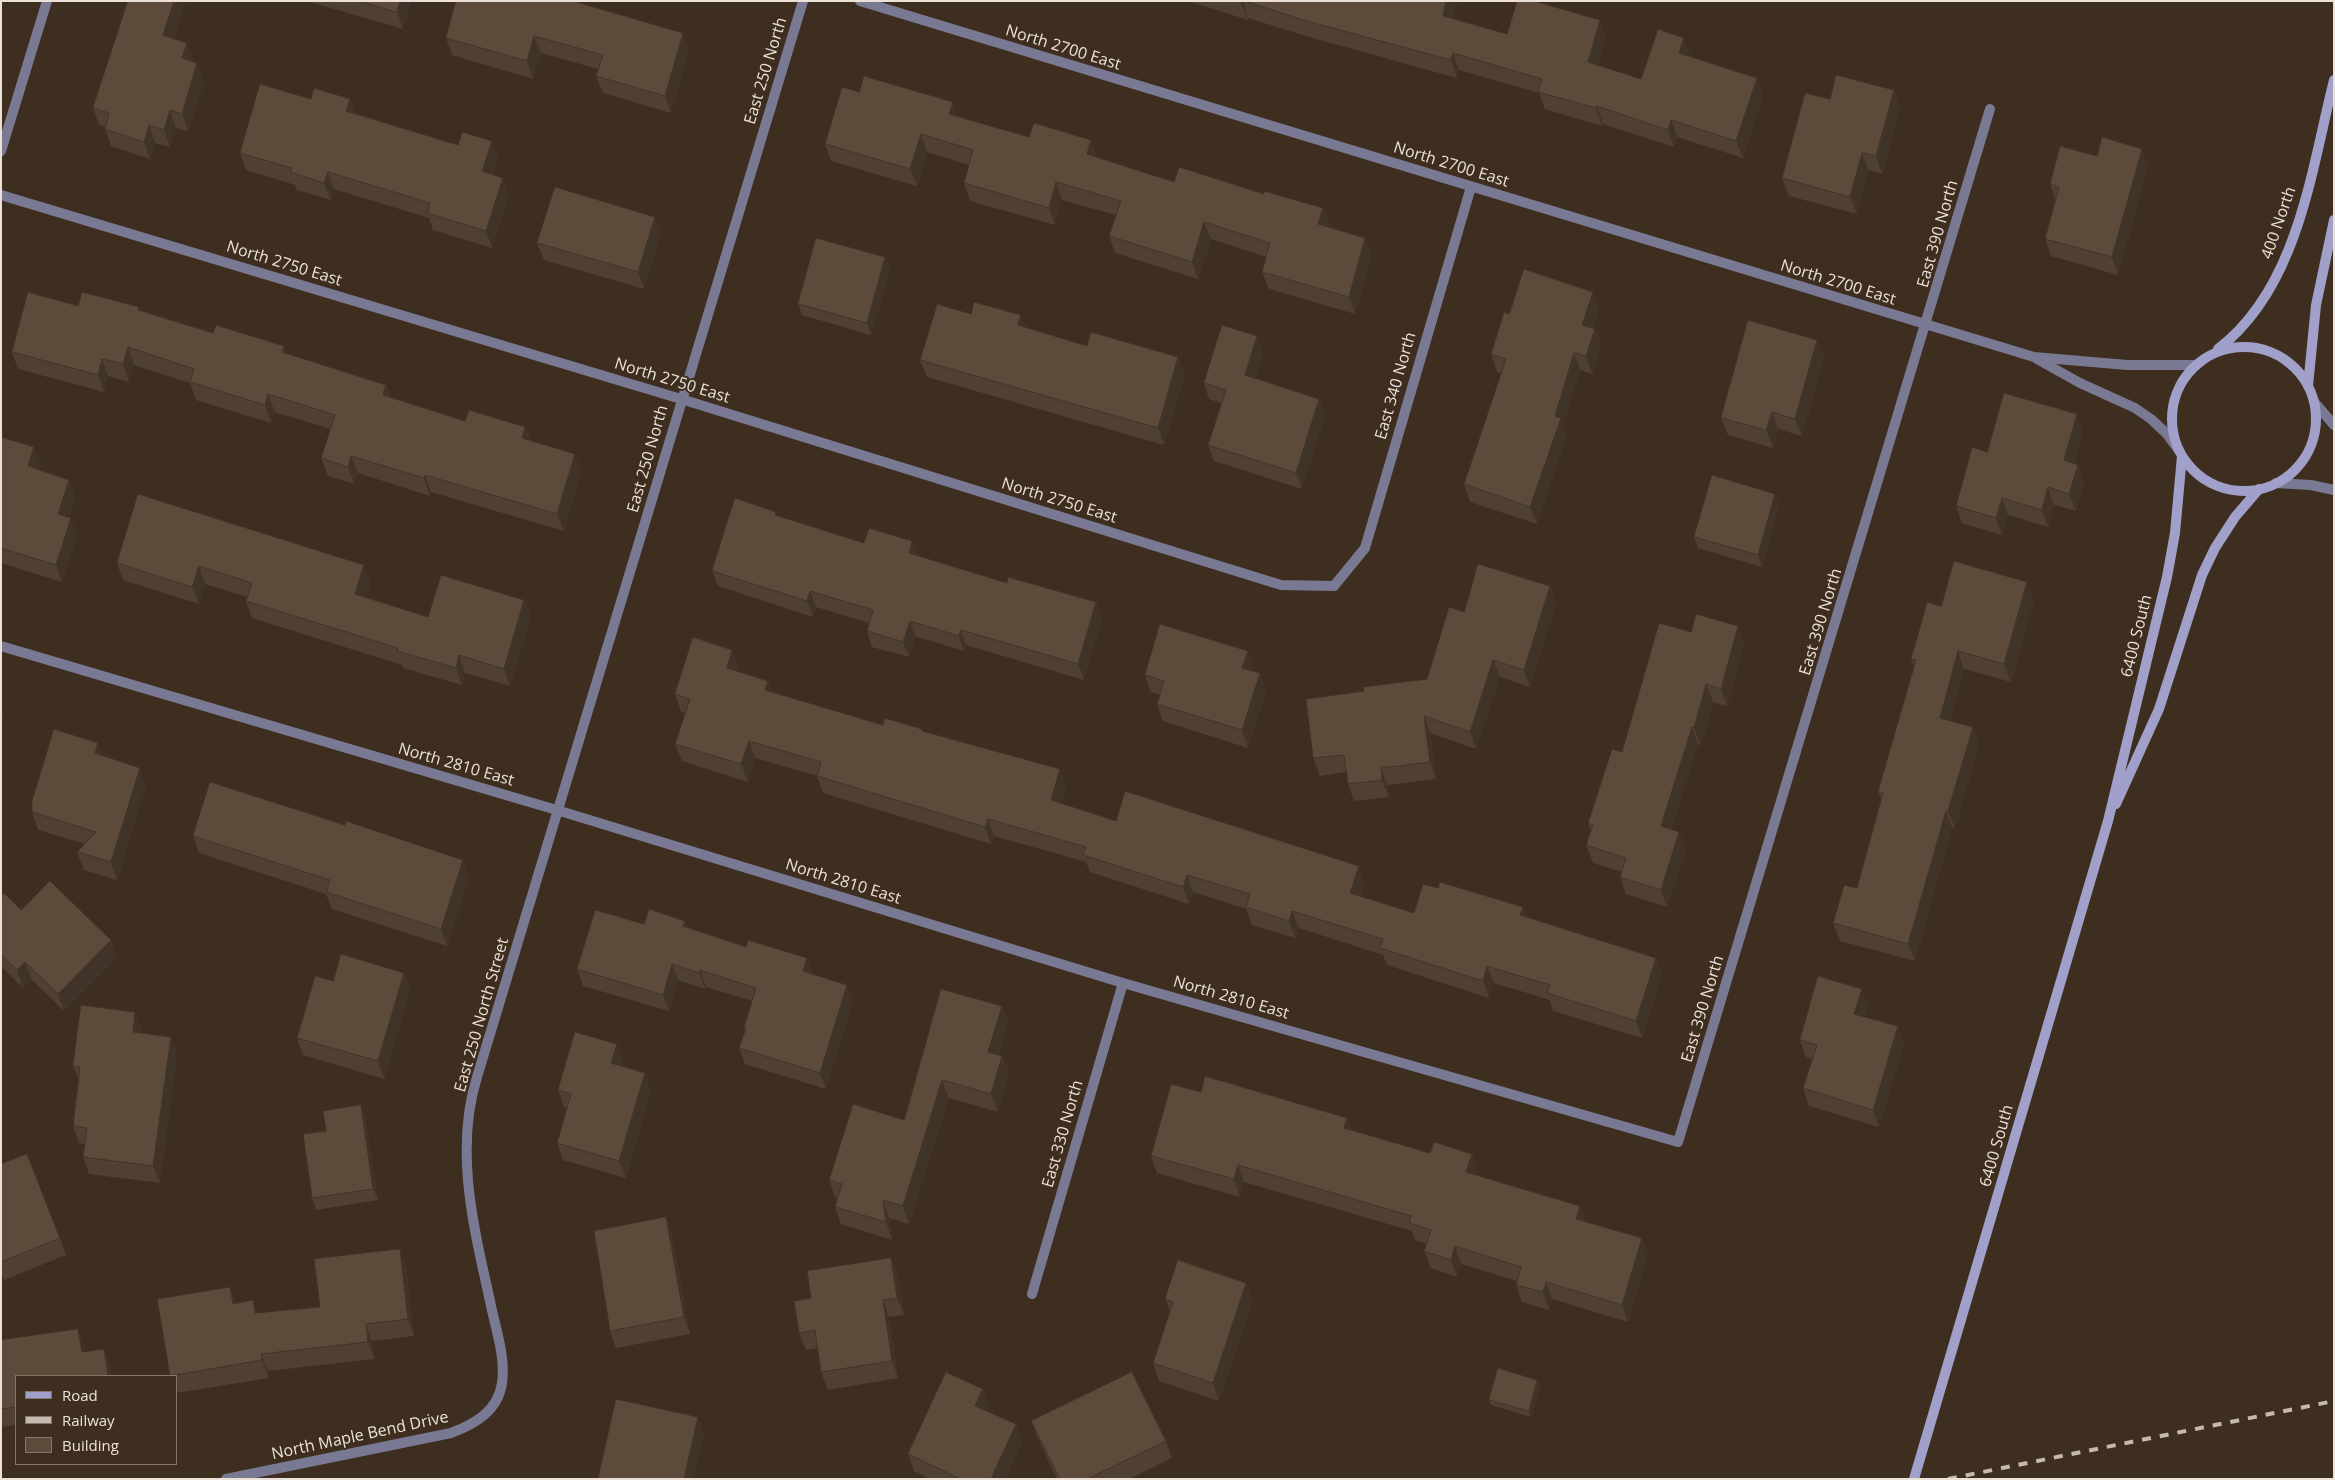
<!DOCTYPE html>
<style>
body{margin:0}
#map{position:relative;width:2335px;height:1480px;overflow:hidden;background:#3e2e1f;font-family:"Open Sans",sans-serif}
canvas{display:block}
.frame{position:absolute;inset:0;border:2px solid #ebe1d7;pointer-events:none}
.legend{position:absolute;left:15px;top:1375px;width:162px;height:90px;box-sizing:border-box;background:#3e2e1f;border:1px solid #837669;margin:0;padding:6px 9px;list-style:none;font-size:15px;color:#ebe1d7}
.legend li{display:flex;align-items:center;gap:10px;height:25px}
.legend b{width:25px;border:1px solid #837669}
</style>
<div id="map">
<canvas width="2335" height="1480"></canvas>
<div class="frame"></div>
<ul class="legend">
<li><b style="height:6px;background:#a1a0cb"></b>Road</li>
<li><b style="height:6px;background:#c5baaf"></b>Railway</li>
<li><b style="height:14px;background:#5c4b3b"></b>Building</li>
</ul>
</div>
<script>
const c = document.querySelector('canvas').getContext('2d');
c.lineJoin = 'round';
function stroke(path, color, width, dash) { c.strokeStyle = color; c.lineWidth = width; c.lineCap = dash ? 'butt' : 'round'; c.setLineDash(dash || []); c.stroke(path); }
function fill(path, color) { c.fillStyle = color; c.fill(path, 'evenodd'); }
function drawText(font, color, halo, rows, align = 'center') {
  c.font = font + ' "Open Sans",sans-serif'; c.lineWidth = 4; c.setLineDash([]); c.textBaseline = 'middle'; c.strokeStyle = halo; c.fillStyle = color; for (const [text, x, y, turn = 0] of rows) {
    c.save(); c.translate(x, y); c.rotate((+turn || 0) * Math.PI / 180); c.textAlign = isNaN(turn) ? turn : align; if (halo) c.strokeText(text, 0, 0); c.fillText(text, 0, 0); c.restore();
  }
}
stroke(new Path2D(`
 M860,1L2034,357L2127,365H2196
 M1,151L47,1
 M1,195L681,399L1281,585L1334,586L1365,548L1471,187
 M2037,359L2080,383L2135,408L2151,419L2167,434L2180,452
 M2315,403L2334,425
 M2276,483L2311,485L2334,490
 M1,646L560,811L1123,983L1678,1142L1990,109
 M1032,1294L1123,983
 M226,1479L451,1433C475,1424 498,1411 502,1383C506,1357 495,1327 490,1301C474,1228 454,1151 477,1077C589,719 693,359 803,1`), '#797994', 10);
stroke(new Path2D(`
 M2172 419a72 72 0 1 1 144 0a72 72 0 1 1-144 0Z
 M2218,349C2298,288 2311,171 2334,80
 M2308,386L2316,305L2334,220
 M2116,804L2159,709L2202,575L2215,548L2235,517L2259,489
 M1914,1479L2108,821L2167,577L2175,533L2182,456`), '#a1a0cb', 10);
stroke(new Path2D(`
 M1948,1479L2334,1401`), '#c5baaf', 4, [9, 9]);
fill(new Path2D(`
 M128,1H186L174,39L193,60L192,62L204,81L188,131L176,128L170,147L155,143L150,159L111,146L105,129V127L99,125L93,108Z
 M307,1H411L403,29Z
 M456,1L689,50L671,113L603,93L596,76L598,69L541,53L533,79L452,55L446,38Z
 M1188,1H1457L1453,18L1507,34L1606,38L1598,65L1641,79L1690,55V56L1763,95L1743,158L1677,137L1674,147L1603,124L1602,126L1545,109L1539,93L1459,70L1457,78L1309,37L1248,18V20Z
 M859,92L959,117L1029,137L1091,140L1097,157L1174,182L1330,226L1329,227L1372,255L1355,314L1269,289L1262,272L1266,257L1211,239L1198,279L1115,253L1109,236L1116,215L1062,200L1055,225L970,201L964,183L969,165L927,152L917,186L831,161L825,144Z
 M311,99H350L355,113L498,158L493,175L503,178L509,195L492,248L433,230L429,218L334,189L331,200L297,190L295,185L246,170L240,153Z
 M1830,99L1900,107L1882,174L1868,170L1857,214L1789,196L1782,178Z
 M2097,156L2148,166L2118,275L2051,256L2045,239L2055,199L2050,184Z
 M655,217L661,234L644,289L544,260L537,243Z
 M890,269L871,335L802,315L798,304Z
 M78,306L140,310L213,333L286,354L386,385L391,397L465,421L525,427L530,440L581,471L564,531L431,492L430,496L358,473L354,484L328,476L321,458L331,429L275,412L271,423L196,400L190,383L134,365L129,382L108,376L104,392L18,369L12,352Z
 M1599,309L1593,329H1595L1601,346L1592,374L1580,370L1563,425L1567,435L1537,524L1470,502L1464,484L1501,373L1497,372L1491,354L1509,314Z
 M971,314L1025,328L1087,346L1178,357L1185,374L1164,445L927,377L920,360Z
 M1257,336L1263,352L1255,378L1319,399L1325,414L1302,489L1214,461L1208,445L1221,403L1209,399L1204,383Z
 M1817,340L1824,357L1802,436L1778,429L1773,448L1728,435L1721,418Z
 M2083,432L2074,464L2078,465L2084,482L2076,511L2054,505L2048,527L2008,515L2002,535L1962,523L1956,506L1987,452Z
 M1,437L34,447L40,464L38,470L69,480L75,497L69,517L77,535L62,582L1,563Z
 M138,494L371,582L366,597L428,617L524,600L531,617L510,686L465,673L462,685L403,668L402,665L252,618L246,601L247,597L205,584L199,604L123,580L117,563Z
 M1779,506L1762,567L1698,548L1694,537Z
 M778,516L864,543L912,541L918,556L1007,583L1096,602L1102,618L1084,680L966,645L964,651L915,636L909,657L872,647L867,631L869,623L816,607L813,617L718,586L712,571Z
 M1550,586L1556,603L1530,687L1500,677L1476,749L1430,733L1436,779L1387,785L1389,797L1354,801L1348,784L1346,772L1320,776L1313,758L1427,679L1464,612Z
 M2034,600L2011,682L1964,669L1950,721L1973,727L1979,744L1955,829L1952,828L1915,961L1840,941L1833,923L1857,888L1881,800L1878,791L1914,667L1911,659L1941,606Z
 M1738,626L1744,643L1727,706L1713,702L1701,745L1698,744L1671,830L1679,832L1686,850L1667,907L1626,894L1620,877L1622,872L1593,863L1586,845L1591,831L1588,823L1622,752L1691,632Z
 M732,650L738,667L737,671L772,693L883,725L923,731L1066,786L1061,803L1116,821L1365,884L1361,897L1414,913L1438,888L1523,907L1527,917L1656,958L1662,975L1642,1038L1553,1011L1550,1000L1494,983L1489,998L1387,965L1383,955L1299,928L1295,938L1252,925L1246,909L1193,892L1189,904L1090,872L1086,862L994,836L991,844L823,793L817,776L755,758L748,782L682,761L675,744L685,713L681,712L675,694Z
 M1254,669L1253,671L1260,673L1266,691L1248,748L1163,721L1157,704L1160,695L1151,692L1145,675Z
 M98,743L102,755L146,785L117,880L84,870L77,852L85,844L38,830L32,812Z
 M193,836L469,877L447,946L332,909L326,894L199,853Z
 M1,896L21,910L111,940L117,958L64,1011L31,979L23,988L1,966Z
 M685,921L688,928L746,947L807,958L812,974L853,1001L826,1089L745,1064L739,1048L745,1030L744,1027L752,1001L706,987L705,989L678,980L669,1011L583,986L577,969L644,924Z
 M404,973L410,990L384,1079L303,1055L297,1038L333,981Z
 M1002,1006L1008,1023L999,1055L1002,1056L1009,1074L998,1112L949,1098L909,1224L889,1218L892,1240L841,1224L835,1207L838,1198L835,1197L829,1180L904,1120Z
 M1868,1006L1865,1017L1898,1026L1904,1044L1879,1127L1809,1106L1803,1088L1812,1059L1806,1057L1800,1040Z
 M135,1012L141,1029V1033L171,1037L177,1054L160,1183L89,1174L83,1157L85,1144L79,1143L73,1126L79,1080L73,1066Z
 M623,1062L622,1066L651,1090L626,1178L563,1160L557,1143L567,1108L564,1107L558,1090Z
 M1201,1092L1347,1118L1352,1130L1430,1153L1472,1154L1479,1171L1477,1175L1586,1222L1648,1255L1628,1322L1552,1299L1549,1310L1522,1302L1516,1285L1517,1281L1461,1264L1457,1277L1431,1268L1424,1251L1427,1244L1415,1240L1412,1231L1244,1182L1240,1197L1157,1173L1151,1156Z
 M365,1117L378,1200L316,1210L312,1198Z
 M1,1164L60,1238L66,1255L4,1280L1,1272Z
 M672,1234L690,1334L616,1348L610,1331Z
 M891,1258L898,1275L904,1315L889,1317L898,1378L828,1390L821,1372L818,1348L806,1350L799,1333L811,1298Z
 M406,1266L414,1336L372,1341L374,1359L268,1371L269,1378L176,1393V1376H170L230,1287L236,1303L253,1300L257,1313L320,1307Z
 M1246,1283L1253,1300L1219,1401L1159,1381L1153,1363L1170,1311L1165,1299Z
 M1,1340L84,1346L85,1352L104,1349L110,1366L112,1376H16V1425L1,1427Z
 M1537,1380L1540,1386L1531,1417L1491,1405L1489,1400Z
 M983,1389L989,1407L987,1411L1016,1424L1022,1442L1005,1479H930L914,1471L908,1454Z
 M1031,1421L1166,1441L1172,1458L1129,1479H1057L1038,1438Z`), '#4f4033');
fill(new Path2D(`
 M174,1H186L169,53L163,35Z
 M400,1H411L403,29L397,12Z
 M1242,1H1243L1248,18V20L1241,3Z
 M1446,1H1457L1449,33L1443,16Z
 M1600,20L1606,38L1594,80L1588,62Z
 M683,33L689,50L671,113L665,96Z
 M534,36L541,53L533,79L527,61Z
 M1684,38L1690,55L1685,70L1679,53Z
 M187,43L193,60L188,76L182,58Z
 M1453,53L1459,70L1457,78L1451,60Z
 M197,63L204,81L188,131L182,114Z
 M1757,78L1763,95L1743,158L1736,141Z
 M1894,90L1900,107L1882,174L1876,156Z
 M350,99L356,116L346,111Z
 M953,102L959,119L949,114Z
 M1597,106L1603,124L1602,126L1596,108Z
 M170,110L176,128L170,147L164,130Z
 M1671,120L1677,137L1674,147L1668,130Z
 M149,125L155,143L150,159L144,142Z
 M921,134L927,152L917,186L910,169Z
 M1091,140L1097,157L1093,171L1087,154Z
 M492,141L498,158L489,189L482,171Z
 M2142,149L2148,166L2118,275L2112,257Z
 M1862,153L1868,170L1857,214L1850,197Z
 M328,172L334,189L331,200L324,183Z
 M503,178L509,195L492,248L486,231Z
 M1056,182L1062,200L1055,225L1049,208Z
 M1323,208L1330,226L1325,241L1318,224Z
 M655,217L661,234L644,289L638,272Z
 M1204,222L1211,239L1198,279L1192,262Z
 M1365,238L1372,255L1355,314L1349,297Z
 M885,257L890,269L871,335L867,323Z
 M1593,292L1599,309L1588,343L1582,325Z
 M1021,315L1027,332L1018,325Z
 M1595,329L1601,346L1592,374L1586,356Z
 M1257,336L1263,352L1251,391L1245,375Z
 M1817,340L1824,357L1802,436L1795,419Z
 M284,346L290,363L282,352Z
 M128,347L134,365L129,382L123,364Z
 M1574,353L1580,370L1563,425L1567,435L1537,524L1530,507L1555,416Z
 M1178,357L1185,374L1164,445L1158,428Z
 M102,359L108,376L104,392L98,375Z
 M386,385L392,402L383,395Z
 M268,394L275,412L271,423L265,405Z
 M1319,399L1325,414L1302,489L1296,473Z
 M1772,412L1778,429L1773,448L1766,430Z
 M2077,414L2083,432L2070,478L2064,460Z
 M525,427L531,444L522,438Z
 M34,447L40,464L34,484L28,466Z
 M575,454L581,471L564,531L557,514Z
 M351,456L358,473L354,484L348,467Z
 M2078,465L2084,482L2076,511L2069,494Z
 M425,475L431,492L430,496L424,478Z
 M69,480L75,497L64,531L58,514Z
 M2048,487L2054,505L2048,527L2042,510Z
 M1775,494L1779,506L1762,567L1758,555Z
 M2002,498L2008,515L2002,535L1996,518Z
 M71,518L77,535L62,582L56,565Z
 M912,541L918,556L909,553Z
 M364,565L371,582L361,611L355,594Z
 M199,566L205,584L199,604L192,587Z
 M2027,582L2034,600L2011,682L2004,664Z
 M1550,586L1556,603L1530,687L1524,670Z
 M810,591L816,607L813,617L807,601Z
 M524,600L531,617L510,686L504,669Z
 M1096,602L1102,618L1084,680L1078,664Z
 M910,621L915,636L909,657L903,642Z
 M1738,626L1744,643L1727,706L1721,689Z
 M961,630L966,645L964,651L959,636Z
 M732,650L738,667L733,685L727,668Z
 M1248,651L1254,669L1249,685L1242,668Z
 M1958,651L1964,669L1946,735L1940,718Z
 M459,655L465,673L462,685L456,668Z
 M1493,660L1500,677L1476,749L1470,732Z
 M1260,673L1266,691L1248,748L1242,730Z
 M768,681L774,698L765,690Z
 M1706,684L1713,702L1701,745L1694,728Z
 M1,703L5,713L1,724Z
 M1424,716L1430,733L1436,779L1430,762Z
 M1692,727L1698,744L1667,843L1661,826Z
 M1973,727L1979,744L1955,829L1948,811Z
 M749,741L755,758L748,782L741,764Z
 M98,743L104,760L95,753Z
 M140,768L146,785L117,880L111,862Z
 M1381,768L1387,785L1389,797L1382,780Z
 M1060,769L1066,786L1057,817L1051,800Z
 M1946,811L1952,828L1915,961L1908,944Z
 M988,819L994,836L991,844L985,827Z
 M1679,832L1686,850L1667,907L1661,890Z
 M463,860L469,877L447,946L441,929Z
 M1359,866L1365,884L1357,911L1350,893Z
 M1187,875L1193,892L1189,904L1183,887Z
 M1523,907L1529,924L1520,915Z
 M1292,911L1299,928L1295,938L1289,921Z
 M685,921L691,937L683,926Z
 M111,940L117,958L64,1011L58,994Z
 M807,958L813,974L808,988L803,971Z
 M1656,958L1662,975L1642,1038L1636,1021Z
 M25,962L31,979L23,988L17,970Z
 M672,964L678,980L669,1011L663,995Z
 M1487,966L1494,983L1489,998L1483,981Z
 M700,970L706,987L705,989L699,973Z
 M404,973L410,990L384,1079L378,1061Z
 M847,985L853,1001L826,1089L820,1073Z
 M1862,989L1868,1006L1860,1031L1854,1014Z
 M1002,1006L1008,1023L995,1069L988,1052Z
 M135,1012L141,1029L139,1049L133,1032Z
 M1898,1026L1904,1044L1879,1127L1873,1110Z
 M171,1037L177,1054L160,1183L153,1166Z
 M617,1044L623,1062L618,1080L611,1063Z
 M1002,1056L1009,1074L998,1112L991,1094Z
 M645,1073L651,1090L626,1178L619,1161Z
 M942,1080L949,1098L909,1224L903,1206Z
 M361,1105L365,1117L378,1200L373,1189Z
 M1347,1118L1354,1135L1344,1128Z
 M1472,1154L1479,1171L1473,1189L1466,1172Z
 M1238,1165L1244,1182L1240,1197L1234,1179Z
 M883,1200L889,1218L892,1240L886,1222Z
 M1580,1206L1587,1223L1576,1219Z
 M666,1217L672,1234L690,1334L684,1317Z
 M1642,1238L1648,1255L1628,1322L1622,1305Z
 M1455,1246L1461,1264L1457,1277L1451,1260Z
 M400,1249L406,1266L414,1336L408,1319Z
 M891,1258L898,1275L904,1315L897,1298Z
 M1546,1282L1552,1299L1549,1310L1543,1292Z
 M1246,1283L1253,1300L1219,1401L1213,1383Z
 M230,1287L237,1304H233Z
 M253,1300L259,1317L255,1313Z
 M883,1300L889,1317L898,1378L892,1361Z
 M366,1324L372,1341L374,1359L368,1342Z
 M78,1329L84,1346L88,1370L82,1352Z
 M104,1349L110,1366L112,1376H108Z
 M261,1354L268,1371L269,1378L262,1360Z
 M1537,1380L1540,1386L1531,1417L1529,1411Z
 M983,1389L989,1407L982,1423L975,1406Z
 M698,1417L704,1435L694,1479H684Z
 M1016,1424L1022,1442L1005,1479H991Z`), '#403429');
const building = new Path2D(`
 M128,1H174L163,35L187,43L182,58L197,63L182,114L170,110L164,130L149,125L144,142L105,129L109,113L93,108Z
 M360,1H400L397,12Z
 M456,1H573L683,33L665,96L596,76L603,55L534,36L527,61L446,38Z
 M1245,1H1446L1443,16L1507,34L1517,1H1534L1600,20L1588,62L1641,79L1658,29L1684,38L1679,53L1757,78L1736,141L1671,120L1668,130L1597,106L1596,108L1538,92L1542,79L1453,53L1451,60L1303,20Z
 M1836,75L1894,90L1876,156L1862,153L1850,197L1782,178L1805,93L1830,99Z
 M864,76L953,102L949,114L1029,137L1034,123L1091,140L1087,154L1174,182L1179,167L1264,194V191L1323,208L1318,224L1365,238L1349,297L1262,272L1270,243L1204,222L1192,262L1109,236L1121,201L1056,182L1049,208L964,183L973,150L921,134L910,169L825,144L842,87L859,92Z
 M260,84L311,99L314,88L350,99L346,111L458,145L462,132L492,141L482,171L503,178L486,231L427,213L430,203L328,172L324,183L290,172L292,168L240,153Z
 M2102,137L2142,149L2112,257L2045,239L2059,187L2050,184L2060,146L2097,156Z
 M555,187L655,217L638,272L537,243Z
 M816,238L885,257L867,323L798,304Z
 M1524,269L1593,292L1582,325L1595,329L1586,356L1574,353L1555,416L1561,418L1530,507L1464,484L1506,359L1491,354L1504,312L1509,314Z
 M28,292L78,306L82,292L139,307L138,310L213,333L216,325L284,346L282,352L386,385L383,395L465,421L469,410L525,427L522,438L575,454L557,514L425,475L424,478L351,456L348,467L321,458L335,415L268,394L265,405L190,382L194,369L128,347L123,364L102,359L98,375L12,352Z
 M974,302L1021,315L1018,325L1087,346L1091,332L1178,357L1158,428L920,360L937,304L971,314Z
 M1748,320L1817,340L1795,419L1772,412L1766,430L1721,418Z
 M1222,325L1257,336L1245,375L1319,399L1296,473L1208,445L1226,390L1204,383Z
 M2004,393L2077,414L2064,460L2078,465L2069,494L2048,487L2042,510L2002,498L1996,518L1956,506L1972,447L1987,452Z
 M1,437L34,447L28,466L69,480L58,514L71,518L56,565L1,548Z
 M1712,475L1775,494L1758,555L1694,537Z
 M138,494L364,565L355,594L428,617L441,575L524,600L504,669L459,655L456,668L397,651L398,648L246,601L252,583L199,566L192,587L117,563Z
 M735,498L776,512L775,515L864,543L869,528L912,541L909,553L1007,583L1008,577L1096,602L1078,664L961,630L959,636L910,621L903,642L867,631L873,610L810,591L807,601L712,571Z
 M1954,561L2027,582L2004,664L1958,651L1940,718L1973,727L1948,811H1946L1908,944L1833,923L1844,885L1857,888L1883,793L1878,791L1916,660L1911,659L1927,602L1941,606Z
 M1478,564L1550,586L1524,670L1493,660L1470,732L1424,716L1430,762L1381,768L1382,780L1348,784L1344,755L1313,758L1306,699L1364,691L1363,687L1427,679L1449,607L1464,612Z
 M1696,614L1738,626L1721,689L1706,684L1694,728L1692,727L1661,826L1679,832L1661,890L1620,877L1626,858L1586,845L1593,825L1588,823L1612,749L1622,752L1659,623L1691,632Z
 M1160,624L1248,651L1242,668L1260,673L1242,730L1157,704L1164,681L1145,675Z
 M693,637L732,650L727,668L768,681L765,690L883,725L885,718L922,729V731L1060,769L1051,800L1116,821L1125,791L1359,866L1350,893L1414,913L1423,884L1438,888L1440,882L1523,907L1520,915L1656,958L1636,1021L1547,993L1550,985L1487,966L1483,981L1380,948L1383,939L1292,911L1289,921L1246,907L1250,894L1187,875L1183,887L1083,855L1086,847L988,819L985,827L817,776L821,762L749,741L741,764L675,744L690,699L675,694Z
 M54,729L98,743L95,753L140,768L111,862L77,852L96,832L32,812V801Z
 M210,782L345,825L346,821L463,860L441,929L326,892L330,880L193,836Z
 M50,881L111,940L58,994L25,962L17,970L1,955V896L4,893L21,910Z
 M649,909L685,921L683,926L746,947L748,940L807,958L803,971L847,985L820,1073L739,1048L746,1028L744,1027L756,988L700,970L699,973L672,964L663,995L577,969L595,910L644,924Z
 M341,954L404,973L378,1061L297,1038L315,976L333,981Z
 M1818,976L1862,989L1854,1014L1898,1026L1873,1110L1803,1088L1817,1045L1800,1040Z
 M941,989L1002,1006L988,1052L1002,1056L991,1094L942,1080L903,1206L883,1200L886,1222L835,1207L842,1184L829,1180L853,1104L904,1120Z
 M81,1005L135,1012L133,1032L171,1037L153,1166L83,1157L87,1128L73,1126L80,1067L73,1066Z
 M575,1032L617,1044L611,1063L645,1073L619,1161L557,1143L571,1094L558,1090Z
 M1205,1076L1347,1118L1344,1128L1430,1153L1434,1142L1472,1154L1466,1172L1580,1206L1576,1219L1642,1238L1622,1305L1546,1282L1543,1292L1516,1285L1521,1267L1455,1246L1451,1260L1424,1251L1431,1230L1409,1223L1411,1216L1238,1165L1234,1179L1151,1156L1171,1084L1201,1092Z
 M361,1105L373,1189L312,1198L303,1134L326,1131L323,1111Z
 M27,1154L60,1238L1,1262V1164Z
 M666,1217L684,1317L610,1331L594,1231Z
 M400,1249L408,1319L366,1324L368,1342L261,1354L262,1360L170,1376L157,1299L230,1287L233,1304L253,1300L255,1313L320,1307L314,1259Z
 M891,1258L897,1298L883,1300L892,1361L821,1372L815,1330L799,1333L794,1301L811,1298L807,1271Z
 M1178,1260L1246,1283L1213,1383L1153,1363L1173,1302L1165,1299Z
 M78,1329L82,1352L104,1349L108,1376H16V1407L1,1409V1340Z
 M1498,1368L1537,1380L1529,1411L1489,1400Z
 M946,1372L983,1389L975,1406L1016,1424L991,1479H961L908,1454Z
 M1132,1372L1166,1441L1087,1479H1060L1031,1421Z
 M616,1399L698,1417L684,1479H598Z`);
fill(building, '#5c4b3b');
stroke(building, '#403429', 1);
drawText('16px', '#ebe1d7', '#3e2e1f', [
 ["North 2700 East",1063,48,17],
 ["East 250 North",766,71,-73],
 ["North 2700 East",1451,165,17],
 ["400 North",2279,223,-71],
 ["East 390 North",1938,234,-74],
 ["North 2750 East",284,264,17],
 ["North 2700 East",1838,283,17],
 ["North 2750 East",672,381,17],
 ["East 340 North",1396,386,-74],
 ["East 250 North",648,459,-74],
 ["North 2750 East",1059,501,17],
 ["East 390 North",1821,622,-73],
 ["6400 South",2137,636,-76],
 ["North 2810 East",456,765,16],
 ["North 2810 East",843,882,17],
 ["North 2810 East",1231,998,16],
 ["East 390 North",1703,1009,-73],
 ["East 250 North Street",482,1015,-74],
 ["East 330 North",1063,1134,-74],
 ["6400 South",1997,1146,-74],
 ["North Maple Bend Drive",360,1436,-12]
]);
</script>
